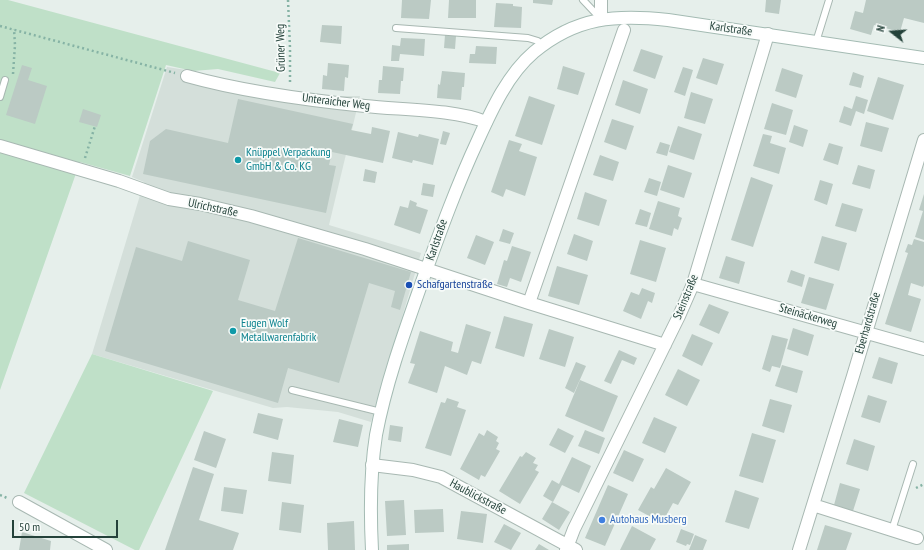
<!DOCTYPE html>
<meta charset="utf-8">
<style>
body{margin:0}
#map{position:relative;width:924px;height:550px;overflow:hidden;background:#e6efeb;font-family:"PT Sans Narrow",sans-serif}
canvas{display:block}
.north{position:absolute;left:872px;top:12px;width:40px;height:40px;-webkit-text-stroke:3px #f7fbf9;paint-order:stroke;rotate:287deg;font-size:11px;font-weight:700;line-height:16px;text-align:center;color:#24423a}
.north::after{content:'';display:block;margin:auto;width:14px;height:18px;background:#24423a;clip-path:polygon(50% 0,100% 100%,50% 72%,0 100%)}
.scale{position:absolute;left:12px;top:520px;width:106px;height:18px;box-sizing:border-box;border:2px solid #24423a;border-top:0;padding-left:5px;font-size:12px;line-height:14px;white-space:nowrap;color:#24423a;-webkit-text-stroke:3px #f7fbf9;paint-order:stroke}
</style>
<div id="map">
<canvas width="924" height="550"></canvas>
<div class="north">N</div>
<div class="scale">50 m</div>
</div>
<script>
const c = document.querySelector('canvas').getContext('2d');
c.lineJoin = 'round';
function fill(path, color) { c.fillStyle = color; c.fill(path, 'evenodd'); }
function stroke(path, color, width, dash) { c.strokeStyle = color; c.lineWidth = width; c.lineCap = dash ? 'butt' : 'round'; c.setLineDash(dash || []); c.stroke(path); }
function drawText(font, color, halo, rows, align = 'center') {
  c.font = font + ' "PT Sans Narrow",sans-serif'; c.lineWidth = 3.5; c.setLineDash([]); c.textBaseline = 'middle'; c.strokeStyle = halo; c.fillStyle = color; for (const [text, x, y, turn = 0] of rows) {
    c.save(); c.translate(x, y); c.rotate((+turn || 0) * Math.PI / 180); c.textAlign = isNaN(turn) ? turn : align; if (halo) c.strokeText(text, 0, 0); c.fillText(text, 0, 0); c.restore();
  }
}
fill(new Path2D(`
 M167,67L193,71L289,96H360L329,225L421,253L371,422L338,412L287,407L273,408L92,354L144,182L132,177Z`), '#d4dfda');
fill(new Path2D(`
 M0,0H8L280,73L275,82L218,69L193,71L166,65L130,176L80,162L0,390Z
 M92,354L213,391L139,550H135L24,493Z`), '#bfe0c8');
fill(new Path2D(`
 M402,0H431L429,19L401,18Z
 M449,0H476V18H448Z
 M533,0H553L552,5L533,3Z
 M766,0H781L779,14L765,12Z
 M866,0H924V23L904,18L900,32L874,25L871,35L850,29L855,11L863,13Z
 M496,3L513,4V6L522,7L521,28L494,27Z
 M322,25L342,26L341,44L320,42Z
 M445,35L456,36L455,49L444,48Z
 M401,38L425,39L424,56L400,54L399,61H391L392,45L400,46Z
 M476,46L497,47L496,64L469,63L470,54H475Z
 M641,49L663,56L655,79L633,71Z
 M703,58L724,64L717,85L696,78Z
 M328,63L349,65L348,78L345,77L344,91L322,89L323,75L327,76Z
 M22,65L32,68L28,80L47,86L35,124L6,115Z
 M383,66L404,68L403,81H401L400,94L378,93L379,80H382Z
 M563,66L585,73L578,95L557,89Z
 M683,67L693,70L685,96L674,92Z
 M782,68L803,75L796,98L775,91Z
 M442,71L465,73L464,87H462L461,100L437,98L438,84L440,85Z
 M853,72L864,76L861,88L849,85Z
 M878,77L904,85L893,120L867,111Z
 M623,80L648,89L640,114L615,105Z
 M691,92L713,99L705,124L684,118Z
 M529,96L555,105L542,145L515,136Z
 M856,96L868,100L864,114L856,111L851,126L839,122L844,106L852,109Z
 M238,99L353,124L351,130L371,134L372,127L390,131L383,163L332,152L329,165L336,166L326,213L143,174L150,141L166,129L228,143Z
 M772,103L793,110L786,135L764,129Z
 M83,109L101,115L97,127L79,122Z
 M612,119L634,126L626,150L604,142Z
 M866,122L889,128L882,152L860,146Z
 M794,125L808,130L803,147L789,142Z
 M678,126L702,134L694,160L669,152Z
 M443,131L450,133L446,145L440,144Z
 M398,132L418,137L419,134L439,139L433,165L413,160L412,163L392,158Z
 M763,134L772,136L770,143L786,148L779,174L753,166Z
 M509,140L522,144L519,151L537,157L525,196L506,189L503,197L491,192Z
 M660,142L670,145L667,156L656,153Z
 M829,143L843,147L838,165L823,160Z
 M600,155L619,162L613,181L593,175Z
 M668,165L692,173L684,198L660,190Z
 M858,165L875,170L870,189L852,184Z
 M365,169L377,172L375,183L363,181Z
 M751,177L773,185L753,247L731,240Z
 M649,178L661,182L657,196L644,192Z
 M820,180L833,184L827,205L814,200Z
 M423,183L435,185L433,197L421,195Z
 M585,192L607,200L599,226L577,219Z
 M924,194V240L915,237L923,211L919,210Z
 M410,200L417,203L416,206L428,210L420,234L394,225L400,206L408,208Z
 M658,201L680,208L678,216L682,218L678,230L674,228L672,236L649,229Z
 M842,203L863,209L856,232L835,226Z
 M640,209L651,213L647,227L635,224Z
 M503,229L514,233L510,244L499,241Z
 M574,234L593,241L587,261L567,254Z
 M476,235L494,242L485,265L467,258Z
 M822,236L847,243L839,271L814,263Z
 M298,238L411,272L400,310L391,307L395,291L369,283L339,383L288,368L278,403L105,351L136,247L182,261L188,241L250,260L238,300L275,311Z
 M914,239L924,242V285L923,287L911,283L908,295L921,299L911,332L885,324L908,253L905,252L908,244L912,245Z
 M640,240L666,248L656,282L630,274Z
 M512,246L531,252L521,282L510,278L507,287L497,284L504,260L507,261Z
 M726,256L745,262L739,284L719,278Z
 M557,266L588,275L579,305L548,296Z
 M791,270L805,275L802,287L787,282Z
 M809,277L834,284L826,310L801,303Z
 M642,288L655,293L652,303L648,301L641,319L623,311L631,292L639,295Z
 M709,304L729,312L719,334L699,325Z
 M504,316L533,324L524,357L495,348Z
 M466,324L491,332L481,364L472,361L467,375L445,366L437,393L408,383L415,364L410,363L420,331L453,342L451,351L458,353Z
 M793,328L814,335L808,356L787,349Z
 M549,329L574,337L565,367L539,359Z
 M692,334L713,343L702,366L682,356Z
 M772,335L788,339L780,368L772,366L770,372L762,369Z
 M619,350L637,358L634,365L622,360L611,384L604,381Z
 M879,357L898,363L892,384L872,378Z
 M576,362L586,366L574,393L565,388Z
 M782,365L803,371L797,393L775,386Z
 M678,369L700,380L687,406L665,395Z
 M580,380L618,396L603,432L565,416Z
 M868,395L887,401L880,423L861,417Z
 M447,398L459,402L457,407L466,410L451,456L425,448L441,402L445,403Z
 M770,399L792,405L784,433L762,426Z
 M258,413L283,419L278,440L253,433Z
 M654,417L677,427L665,453L642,443Z
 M339,419L363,425L358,447L333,442Z
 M390,425L403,427L401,442L388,440Z
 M558,428L574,436L565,453L549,445Z
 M487,430L498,437L496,441L499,443L496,449L500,451L485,477L481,475L479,480L460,469L479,433L484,436Z
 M585,430L605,438L599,454L578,446Z
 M204,431L226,439L216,468L194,460Z
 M752,433L776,440L763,483L739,476Z
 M854,439L875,446L868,471L846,464Z
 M624,450L644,459L633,482L613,473Z
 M272,452L294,455L291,484L268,481Z
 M526,452L536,458L533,463L538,465L535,470L539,472L520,504L499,491L520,456L522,457Z
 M572,457L591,466L579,493L562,485L553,502L543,496L552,480L559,484Z
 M193,467L214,474L199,520L239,533L233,550H165Z
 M666,468L691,482L678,505L673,503L662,523L638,510L651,487L654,489Z
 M840,483L860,489L853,511L834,505Z
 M608,485L628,494L605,546L585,538Z
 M224,487L247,490L243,514L221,511Z
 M735,490L759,498L749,529L725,522Z
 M404,500L406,535L387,536L385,501Z
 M282,502L304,505L301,533L279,530Z
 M552,502L570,512L559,530L542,519Z
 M443,509L444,532L415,533L414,510Z
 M461,511L487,514L483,543L457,539Z
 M354,521L355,550H328L327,523Z
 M504,524L521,533L511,550L494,542Z
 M825,525L852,533L846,550H817Z
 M632,526L656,539L650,550H620Z
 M681,529L694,534L690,545L687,544L686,546L676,542Z
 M22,532L51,541L50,550H19Z
 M695,535L707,540L703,550H689Z
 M409,544V550H387V545Z
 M539,544L549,550H535Z`), '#bbcac4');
const service = new Path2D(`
 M583,0L600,18
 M396,28L528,38L538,41L542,46
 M816,42L829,0
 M0,97L5,80
 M292,390L381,412
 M892,530L913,464`);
const minor = new Path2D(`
 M601,0V19
 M187,76C244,92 306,100 365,106C401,110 453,109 486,122
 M0,146L119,181L169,199L200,204L251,216L365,249L529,303L665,345
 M693,284L924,349
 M529,303L624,30
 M372,465L413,470L441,477L576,550
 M19,502L106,550
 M813,505L917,538
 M566,550L574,529L679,316L693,284L768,34
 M799,550L853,376L924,140`);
const secondary = new Path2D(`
 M372,550C370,511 370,473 376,435C386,382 405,330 423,279C440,232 457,185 478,140C492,109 508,74 534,52C576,17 616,14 668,20L924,58`);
stroke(service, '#a8b8b2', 8);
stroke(minor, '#a8b8b2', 14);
stroke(secondary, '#a4bbb3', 14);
stroke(new Path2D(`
 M288,0L290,48V85
 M0,26L175,73
 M13,74L15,45L14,29
 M85,158L95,126
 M916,488L924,484
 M0,495L7,498`), '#86b3a5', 2.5, [2, 3]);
stroke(service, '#fff', 6);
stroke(minor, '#fff', 12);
stroke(secondary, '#fff', 12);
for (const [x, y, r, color] of [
 [238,160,4,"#0f9aa8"],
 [409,285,4,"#1a4fb4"],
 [233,331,4,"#0f9aa8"],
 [602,520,4,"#3f7fe0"]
]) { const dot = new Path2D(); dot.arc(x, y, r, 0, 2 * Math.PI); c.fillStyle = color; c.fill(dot); stroke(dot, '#f7fbf9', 1.5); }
drawText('12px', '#24423a', '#f7fbf9', [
 ["Karlstraße",731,29,8],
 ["Grüner Weg",281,48,-91],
 ["Unteraicher Weg",336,102,7],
 ["Ulrichstraße",213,208,12],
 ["Karlstraße",437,240,-71],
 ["Steinstraße",686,297,-68],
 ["Steinäckerweg",808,316,16],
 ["Eberhardstraße",868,323,-74],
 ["Haublickstraße",478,497,28]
]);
drawText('12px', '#0d838f', '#f7fbf9', [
 ["Knüppel Verpackung",246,153],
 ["GmbH & Co. KG",246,167],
 ["Eugen Wolf",241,324],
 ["Metallwarenfabrik",241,338]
], 'left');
drawText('12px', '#164399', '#f7fbf9', [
 ["Schafgartenstraße",417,285]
], 'left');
drawText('12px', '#366cbe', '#f7fbf9', [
 ["Autohaus Musberg",610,520]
], 'left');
</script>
